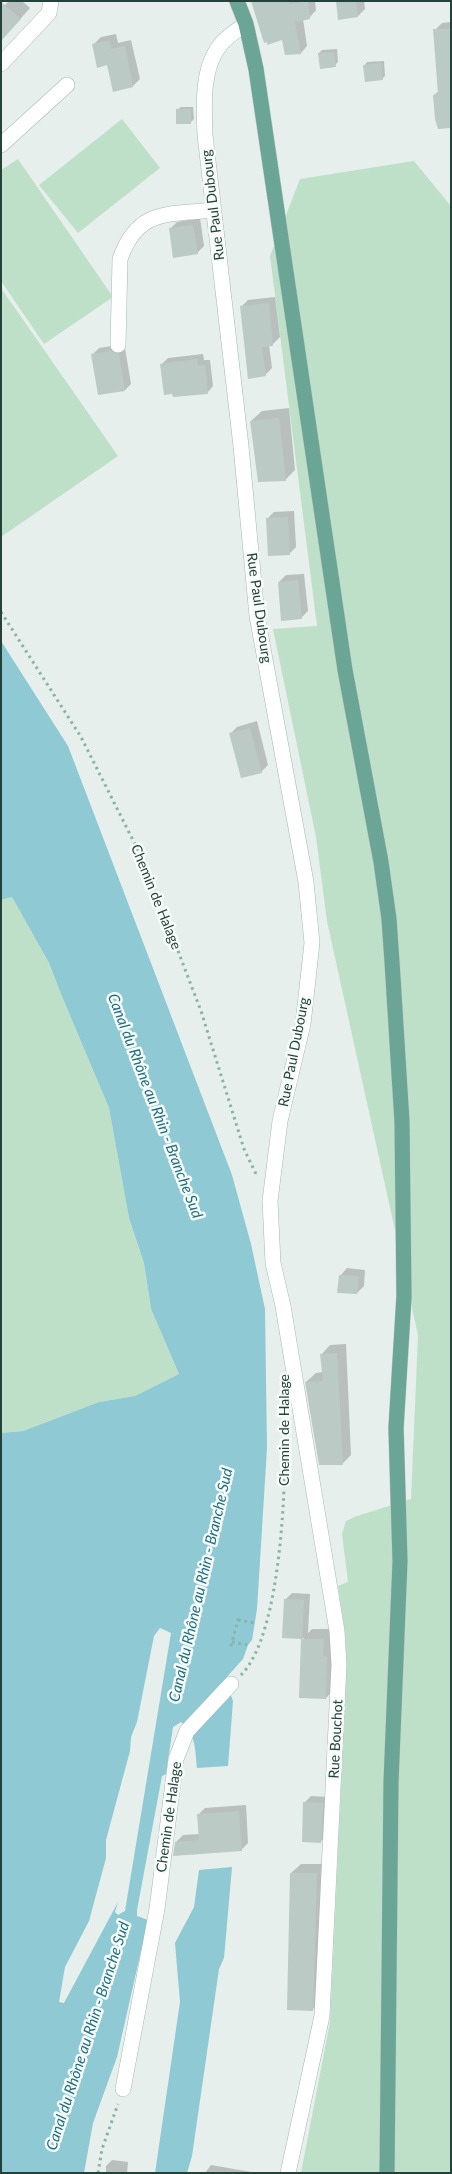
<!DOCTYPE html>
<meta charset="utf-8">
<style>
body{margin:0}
#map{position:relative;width:452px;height:2174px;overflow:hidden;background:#e6efeb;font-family:Lato,sans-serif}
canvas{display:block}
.frame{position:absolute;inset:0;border:2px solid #24423a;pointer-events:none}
</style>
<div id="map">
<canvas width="452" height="2174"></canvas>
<div class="frame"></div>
</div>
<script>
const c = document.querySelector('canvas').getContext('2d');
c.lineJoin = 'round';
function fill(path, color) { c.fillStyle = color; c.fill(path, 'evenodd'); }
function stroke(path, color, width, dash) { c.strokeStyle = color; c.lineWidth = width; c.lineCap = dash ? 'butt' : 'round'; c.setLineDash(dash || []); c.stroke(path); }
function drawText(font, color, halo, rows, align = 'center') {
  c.font = font + ' Lato,sans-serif'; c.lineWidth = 5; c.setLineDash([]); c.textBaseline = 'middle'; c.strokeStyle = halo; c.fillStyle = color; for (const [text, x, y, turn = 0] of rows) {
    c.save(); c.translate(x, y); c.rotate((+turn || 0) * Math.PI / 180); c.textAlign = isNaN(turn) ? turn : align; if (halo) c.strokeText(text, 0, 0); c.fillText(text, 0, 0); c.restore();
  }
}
fill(new Path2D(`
 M122,119L160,168L78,233L39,185Z
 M18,159L113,297L44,344L1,281V170Z
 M414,161L451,206V2173H301L330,2022L347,1665L345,1632L338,1586L348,1582L342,1534L346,1521L354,1517L411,1499L418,1335L327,921L316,837L273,629L317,626L270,256L300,179Z
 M1,288L118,456L1,537Z
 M12,897L49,963L61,994L109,1108L129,1218L144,1263L151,1309L179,1374L135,1396L99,1402L23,1431L1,1433V900Z`), '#bfe0c8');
fill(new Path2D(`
 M1,641L68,746L232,1175L251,1244L265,1309L267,1448L257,1609L252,1640L248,1645L243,1659L225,1679L233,1701L228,1766L197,1768C195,1750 196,1733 181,1722L173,1727L166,1774L162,1776L137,1910V1916L148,1920L117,2057L93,2123L84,2173H1V1433L23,1431L99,1402L135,1396L179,1374L151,1309L144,1263L129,1218L109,1108L61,994L49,963L12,897L1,900ZM160,1628L171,1633L125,1911L118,1915L115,1912L118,1902L64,2003L59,2002L65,1967L89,1921L106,1858V1840L130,1751L131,1737L137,1722L154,1636Z
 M232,1867L224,1958L219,1969L192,2156L187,2173H155L180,2002L175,1943L194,1907L199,1870Z`), '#8ec9d4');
fill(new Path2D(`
 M9,1H22L30,8L14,26L3,7Z
 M252,1H315L316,10L310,17L303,19L307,46L301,53L283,38Z
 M337,1H364L365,9L358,16Z
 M451,22V126L434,95L439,91L435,30L442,23Z
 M116,34L118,43L131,40L140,79L133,86L108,64L94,44L101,37Z
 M337,49L338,62L335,65L319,53L322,50Z
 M384,61L385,76L382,79L364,66L367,62Z
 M181,107H193L194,119L190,123L177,110Z
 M200,218L204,246L197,253L170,229L177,222Z
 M275,297L280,337L273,344L269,345L272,368L265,375L241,307L248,300Z
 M118,345L125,348L131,384L125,390L93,354L99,348Z
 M203,354L204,360H210L213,386L207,393L162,364L168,358Z
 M289,408L295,470L285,480L251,421L262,411Z
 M294,511L296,547L289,554L267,519L274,512Z
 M304,574L308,611L301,618L279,582L286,575Z
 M257,721L268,765L261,772L230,734L237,727Z
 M347,1268L365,1270L364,1286L357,1293L340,1276Z
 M346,1344L351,1455L342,1464L306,1382L316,1373L323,1372L321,1355L330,1345Z
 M292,1593L310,1594L308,1633L312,1629H334L336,1687L326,1698L302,1640L304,1638L283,1637L285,1600Z
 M311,1796L329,1797L328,1835L320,1842L304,1803Z
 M246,1805L248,1843L241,1850L176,1842L183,1835L200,1834L198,1815L205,1808Z
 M301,1864H326L322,2000L312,2010L291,1873Z
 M112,2160L128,2162L127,2173H106V2166Z
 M211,2165L251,2172V2173H205Z`), '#0003');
fill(new Path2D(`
 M251,1H288L289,4L308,1L310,19L295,22L301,54L285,55L282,40L267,45V42L264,43Z
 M336,1H356L358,17L338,20Z
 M1,2L21,19L1,41Z
 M433,29H451V128L438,129L435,119L433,95L438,94Z
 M109,40L111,49L125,46L133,87L113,92L107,65L97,68L92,44Z
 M334,52L336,67L320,69L318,53Z
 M381,63L383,80L365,82L363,65Z
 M176,109H191V124H176Z
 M193,225L198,254L173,258L169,228Z
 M269,303L273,346L262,347L266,376L248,379L240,306Z
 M111,351L119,354L125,391L98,395L91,354Z
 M197,359L198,366L205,365L208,394L173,397L172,394L164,395L160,364Z
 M279,418L286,481L258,482L250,421Z
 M288,517L290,555L268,556L266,518Z
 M298,580L302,619L281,621L278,582Z
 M250,728L262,773L241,778L229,733Z
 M339,1275L359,1276L357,1294L337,1293Z
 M337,1353L343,1465H319L305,1382L323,1381L320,1354Z
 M284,1599L304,1600L302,1639L282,1638Z
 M301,1639H324L323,1656L327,1657L326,1699L299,1698Z
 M303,1802L323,1803L321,1843L302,1842Z
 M239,1811L242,1851L173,1856L175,1842L199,1840L197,1814Z
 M290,1873H317L313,2011L287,2010Z`), '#bbcac4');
const minor = new Path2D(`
 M246,24C238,30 227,36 221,44C201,68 204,107 205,135L241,446L257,616L306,882L312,943L303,1024L280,1121L270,1201L273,1263L283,1306L337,1631L339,1665L322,2016L288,2173
 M1,64L49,13L51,1
 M1,145L67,85
 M118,345L120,259C138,208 168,215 214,210
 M123,2089L157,1909L176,1759L187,1731L231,1684`);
const major = new Path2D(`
 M237,1L246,24L256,69L345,670L381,862L389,919L392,962L402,1122L404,1296L396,1428L400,1561L391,1782L387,2173`);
stroke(minor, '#a8b8b2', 16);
stroke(major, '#c2cac8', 16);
stroke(new Path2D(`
 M1,612L81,737L144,862L201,1011L244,1149L256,1174
 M238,1620L255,1623
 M232,1642L248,1645
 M231,1646L239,1616
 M241,1675C282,1634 286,1482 285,1424
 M98,2173L102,2149L118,2104`), '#86b3a5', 3, [2.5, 4]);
stroke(minor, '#fff', 15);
stroke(major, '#6aa596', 15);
drawText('14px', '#24423a', '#f7fbf9', [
 ["Rue Paul Dubourg",213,205,-97],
 ["Rue Paul Dubourg",259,608,82],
 ["Chemin de Halage",156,897,68],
 ["Rue Paul Dubourg",294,1052,-79],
 ["Chemin de Halage",284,1430,-90],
 ["Rue Bouchot",336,1739,-87],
 ["Chemin de Halage",169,1817,-82]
]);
drawText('italic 15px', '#1c6f80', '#f7fbf9', [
 ["Canal du Rhône au Rhin - Branche Sud",155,1106,69],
 ["Canal du Rhône au Rhin - Branche Sud",201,1585,-77],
 ["Canal du Rhône au Rhin - Branche Sud",88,2036,-72]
]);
</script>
